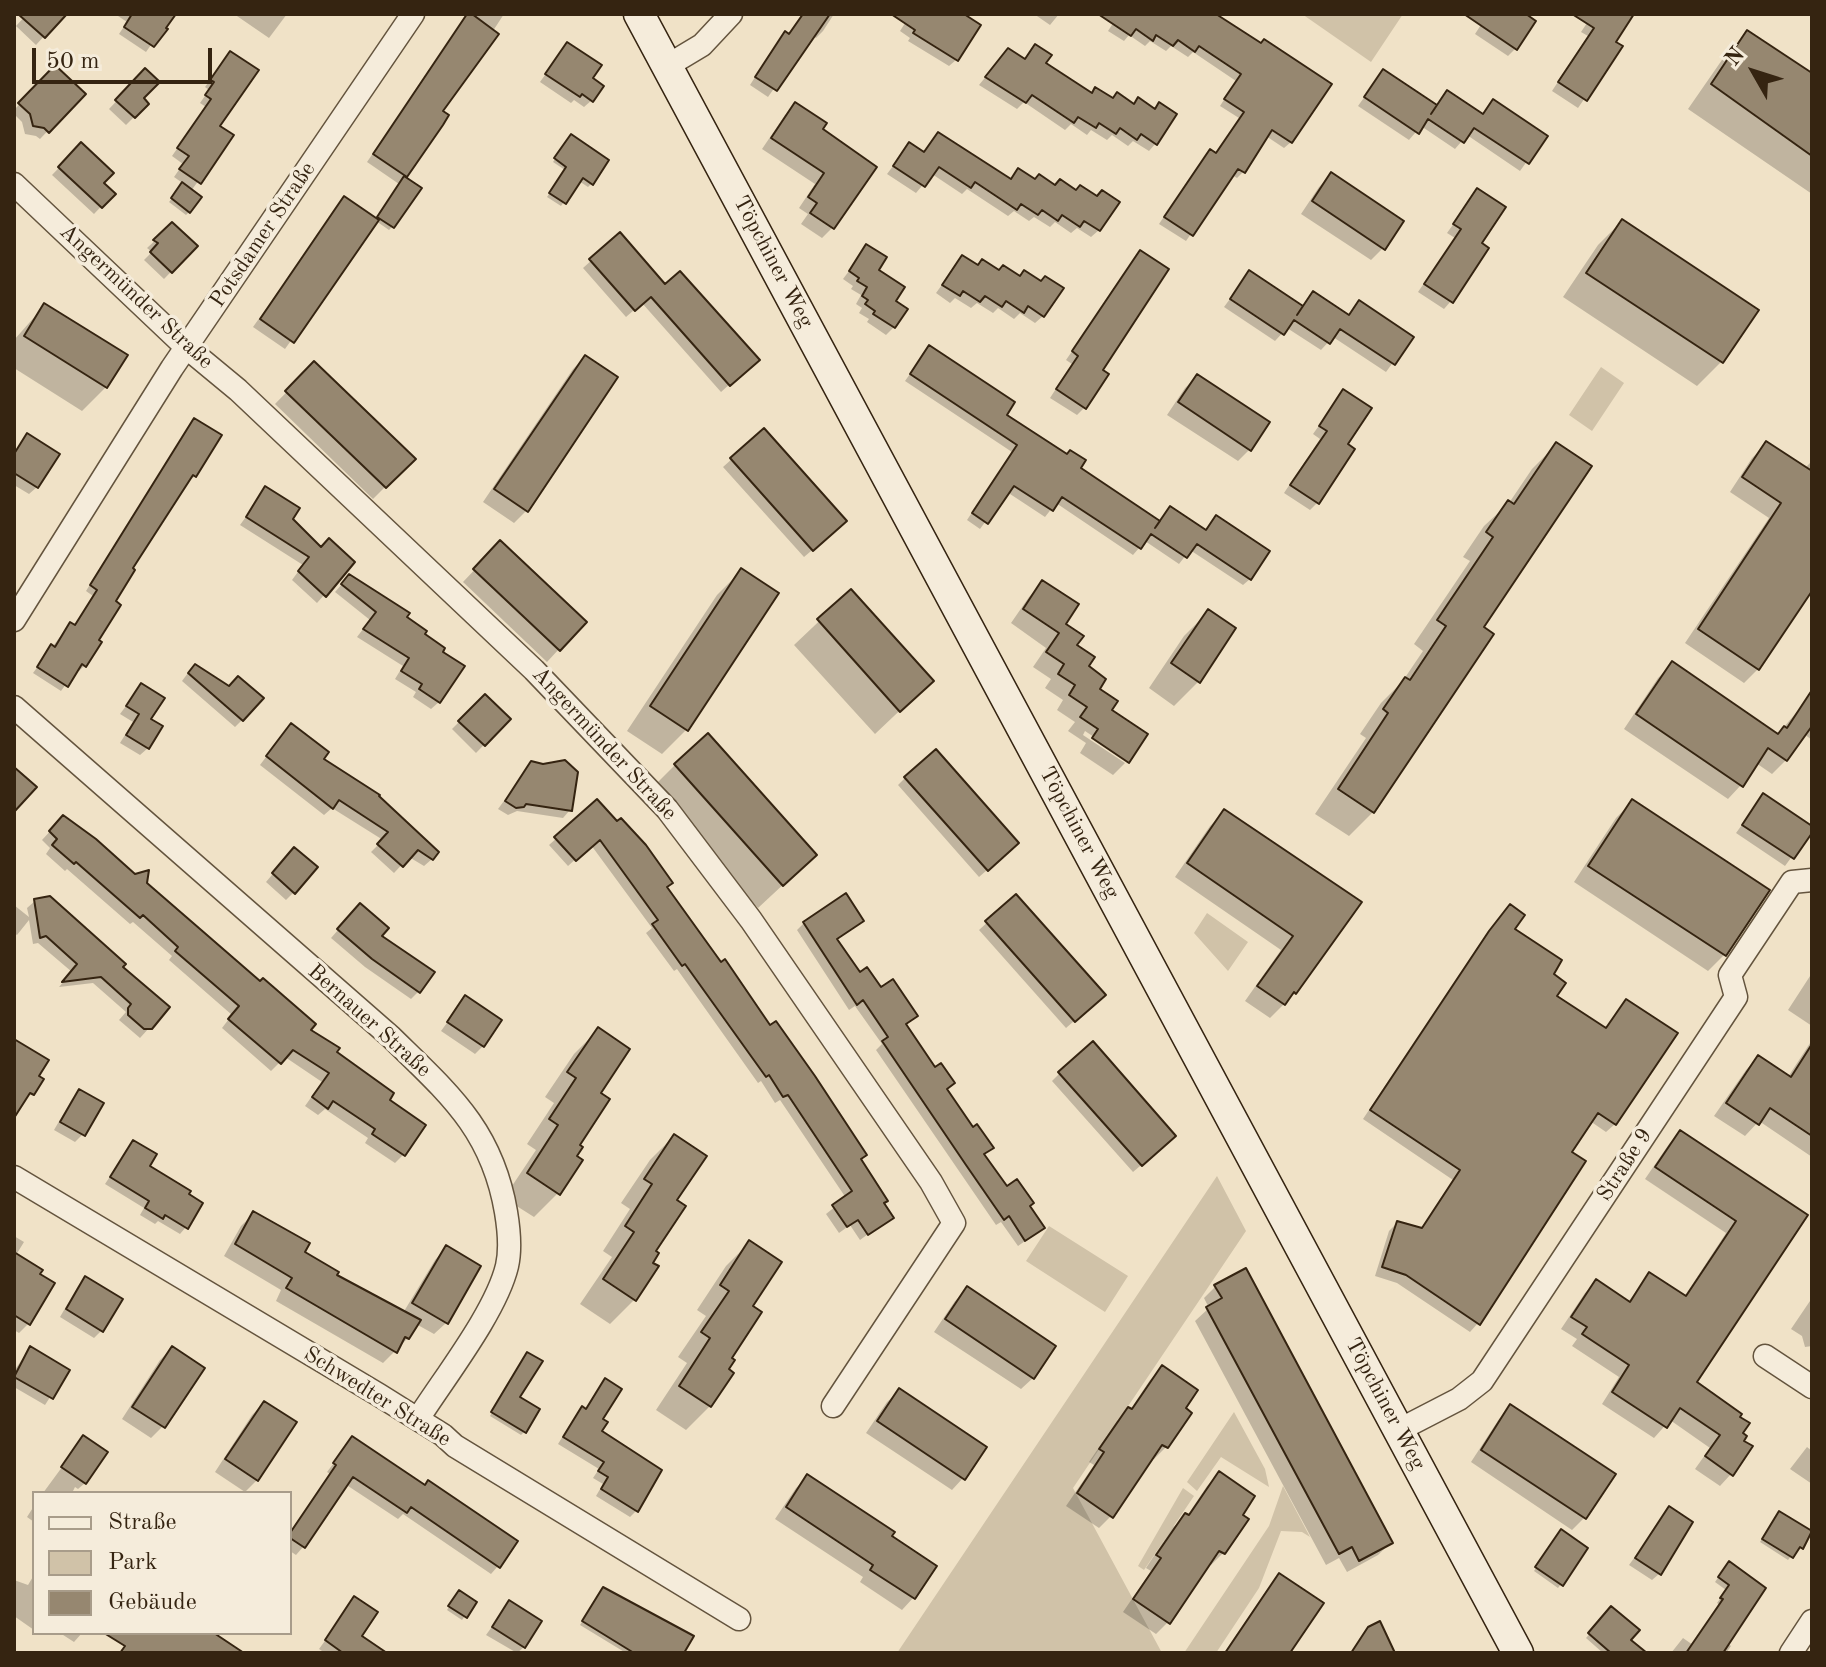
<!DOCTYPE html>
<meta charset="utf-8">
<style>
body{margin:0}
#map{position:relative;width:1826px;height:1667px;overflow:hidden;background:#f0e2c7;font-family:"Old Standard TT",serif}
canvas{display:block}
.frame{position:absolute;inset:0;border:16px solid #352411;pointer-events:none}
.legend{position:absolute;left:32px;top:1491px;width:260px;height:144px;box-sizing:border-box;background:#f5ecdb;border:2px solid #a89c8a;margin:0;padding:10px 14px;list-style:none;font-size:24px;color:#352411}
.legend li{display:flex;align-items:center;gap:16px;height:40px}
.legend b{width:40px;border:2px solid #a89c8a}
.north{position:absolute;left:1714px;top:32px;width:80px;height:80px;-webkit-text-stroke:6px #f5ecdb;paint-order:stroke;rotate:309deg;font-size:22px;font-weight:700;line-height:32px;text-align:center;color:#352411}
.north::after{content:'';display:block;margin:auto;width:28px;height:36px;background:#352411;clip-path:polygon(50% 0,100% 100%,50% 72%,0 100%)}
.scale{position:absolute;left:32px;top:48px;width:180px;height:36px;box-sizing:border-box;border:4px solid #352411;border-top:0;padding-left:10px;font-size:24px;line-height:28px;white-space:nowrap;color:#352411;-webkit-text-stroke:6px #f5ecdb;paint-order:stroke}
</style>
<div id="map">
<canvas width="1826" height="1667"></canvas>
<div class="frame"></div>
<ul class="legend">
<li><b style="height:10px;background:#f5ecdb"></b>Straße</li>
<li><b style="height:22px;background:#d0c2a8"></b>Park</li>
<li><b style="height:22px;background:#968770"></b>Gebäude</li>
</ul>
<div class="north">N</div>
<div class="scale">50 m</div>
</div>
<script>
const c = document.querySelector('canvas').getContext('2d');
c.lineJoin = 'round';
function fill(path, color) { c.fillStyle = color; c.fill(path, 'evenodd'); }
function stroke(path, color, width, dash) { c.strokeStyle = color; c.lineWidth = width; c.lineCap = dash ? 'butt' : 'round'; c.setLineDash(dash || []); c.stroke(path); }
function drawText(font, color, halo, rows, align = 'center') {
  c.font = font + ' "Old Standard TT",serif'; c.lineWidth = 7; c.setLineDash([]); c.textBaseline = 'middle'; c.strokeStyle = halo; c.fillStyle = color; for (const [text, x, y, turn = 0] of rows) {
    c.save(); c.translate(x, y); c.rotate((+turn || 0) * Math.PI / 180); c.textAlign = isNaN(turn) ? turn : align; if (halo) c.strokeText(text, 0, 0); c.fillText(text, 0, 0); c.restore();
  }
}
fill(new Path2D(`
 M1302,14H1403L1371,62Z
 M1601,367L1624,383L1592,431L1569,415Z
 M1207,913L1248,942L1228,971L1194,933Z
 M1217,1176L1246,1231L1073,1488L1162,1653H897Z
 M1049,1226L1128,1276L1105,1312L1026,1261Z
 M1234,1412L1265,1469L1269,1487L1221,1457L1197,1491L1187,1482Z
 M1283,1486L1310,1537L1302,1532L1281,1531L1259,1588L1216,1653H1184L1269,1526Z
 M1183,1488L1194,1496L1144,1570L1138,1566Z`), '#d0c2a8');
fill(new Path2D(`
 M27,14H64L36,45L16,26Z
 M115,14H173L146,52L119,34L127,22Z
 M234,14H287L269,38Z
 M467,14H504L440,112L403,178L392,227L389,230L376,221L285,349L253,327L344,199L375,220L399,184L367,162Z
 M802,14H834L823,31L816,38L813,36L803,47L768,97L750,85L778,41L785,34L787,35Z
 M911,14H941L956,60L949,66L908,41L910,38L900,31Z
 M1034,14H1059L1050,25Z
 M1119,14H1199L1291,142L1284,148L1266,136L1243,172L1237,178L1232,175L1186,241L1159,224L1204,157L1210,151L1215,154L1239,118L1220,106L1236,81L1193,52L1188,57L1171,46L1166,51L1150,41L1145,46L1129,35L1124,41L1108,31Z
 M1488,14H1522L1516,48L1508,56L1475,34Z
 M1593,14H1632L1613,42L1620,47L1578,108L1552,91L1588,36L1581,32Z
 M1748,33L1812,77V194L1688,109L1724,57Z
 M567,44L590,79L592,100L584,107L574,100L571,103L540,82Z
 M1001,58L1043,63L1091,94L1096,89L1112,100L1132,105L1138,100L1156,143L1149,151L1133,141L1128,146L1112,135L1107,140L1091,130L1087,135L1071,124L1065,130L1024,102L1017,109L979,85Z
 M224,61L217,126L231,136L191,191L189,212L186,215L169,202L184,184L174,177L183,164L172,156L206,107L200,103L209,90L205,87Z
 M55,67L83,94L40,139L36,136L25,134L22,122L14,114V110Z
 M145,71L141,99L147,104L126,125L109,109Z
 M1383,71L1436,107L1448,93L1482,116L1493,102L1545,136L1520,171L1467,135L1455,149L1421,126L1409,140L1358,106Z
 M795,105L820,130L874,167L832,228L822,238L801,224L808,214L799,208L815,184L762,149L785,115Z
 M938,134L1010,181L1019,171L1034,181L1055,187L1099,230L1091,237L1077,228L1071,233L1055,222L1050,227L1034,217L1029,221L1014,211L1008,216L967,189L962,194L932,174L916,193L887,174L909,145L923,154Z
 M568,140L591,184L588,187L579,181L561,206L547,197L565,170L553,162Z
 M81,145L102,183L113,194L94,214L52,175Z
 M1331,175L1383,248L1371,260L1301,214L1319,187Z
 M1477,191L1479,243L1451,301L1444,309L1418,292L1455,238L1447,233Z
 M1622,221L1756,310L1721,362L1697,386L1563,297L1598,245Z
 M172,225L195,247L164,279L144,260L152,252L147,248Z
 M620,235L665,287L749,367L721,392L642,303L626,317L583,268Z
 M867,247L876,270L893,302L894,327L886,335L867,322L869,319L859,313L862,308L856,304L861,295L851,289L853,286L843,279Z
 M1140,252L1101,371L1084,408L1077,415L1050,398L1072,364L1066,360Z
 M962,257L1043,316L1035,323L1020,313L1014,319L998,308L993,313L977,303L971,308L955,298L950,303L936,293Z
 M1249,273L1302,308L1313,294L1347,317L1359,303L1411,338L1386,372L1333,337L1321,350L1287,328L1275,341L1224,307Z
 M45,305L106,387L82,411L14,368V340Z
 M929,347L1004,415L1159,522L1170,508L1204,531L1216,517L1250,579L1243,585L1190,550L1179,564L1145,541L1133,555L1056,503L1045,517L1007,492L980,529L967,520L1012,452L905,381Z
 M585,357L526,511L514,523L483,502L573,369Z
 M314,364L413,459L373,499L275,404Z
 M1197,376L1249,450L1238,461L1167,415L1185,388Z
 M1343,392L1345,445L1317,503L1310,510L1284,493L1320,439L1313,434Z
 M189,426L195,476L189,481L187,480L130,569L85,665L79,671L77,669L61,691L33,673L65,630L70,624L74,627L93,596L86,591Z
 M763,431L837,529L804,557L723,467Z
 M27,436L37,487L29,494L14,485V452Z
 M1766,444L1804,469L1810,463L1812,464V587L1758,669L1744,683L1685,643L1769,518L1730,492L1752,458Z
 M1556,445L1482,627L1373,812L1349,836L1315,814L1366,738L1360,734L1381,703L1402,682L1423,651L1414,644L1470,561L1463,557L1484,526L1509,503L1532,469Z
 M266,489L290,520L320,550L353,562L317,603L292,580L303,565L240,525Z
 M500,543L584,622L547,662L463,582Z
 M741,571L776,594L686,730L662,754L627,731L717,595Z
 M1042,583L1109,711L1127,759L1085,731L1083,735L1125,763L1113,775L1080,753L1086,743L1068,731L1075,722L1057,710L1063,700L1045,688L1051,679L1033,667L1046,648L1011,623L1029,597Z
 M342,584L405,618L422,635L439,702L431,709L413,697L416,692L395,679L403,666L357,637L370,620L335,592Z
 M851,591L931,681L875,734L794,645Z
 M1208,612L1198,682L1174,706L1149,688L1184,636Z
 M1672,664L1777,735L1808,699L1812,702V740L1804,734L1786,760L1772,774L1756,763L1741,785L1728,799L1624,729L1658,678Z
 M188,673L229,688L242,720L235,727L182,681Z
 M141,686L148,720V748L140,755L120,743L133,722L120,714Z
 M485,696L509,719L476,753L452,729Z
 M284,733L321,759L432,859L424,866L409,857L394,873L371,852L383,840L332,808L324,815L260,765Z
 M532,763L543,766L570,810L563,818L517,811L508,815L498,809Z
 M675,765L815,855L758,908L651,789Z
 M905,778L1009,851L979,877L898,785Z
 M1763,796L1812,829L1785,866L1736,833Z
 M597,802L665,888L860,1160L891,1217L860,1240L850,1225L839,1233L826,1214L846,1198L780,1100L775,1103L761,1081L758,1083L677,969L674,971L646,933L652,928L591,845L568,866L549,845Z
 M1632,802L1724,955L1708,971L1574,882L1616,818Z
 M1224,812L1359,903L1295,993L1270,1018L1245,1001L1281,950L1175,877L1210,826Z
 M55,826L145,883L387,1101L424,1125L403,1155L395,1163L365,1143L368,1138L325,1109L318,1115L305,1106L322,1082L285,1057L271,1071L222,1028L232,1015L169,960L172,956L133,922L130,924L67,869L65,871L46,854L50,848L42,840Z
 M287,857L294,892L286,900L266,882Z
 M1016,896L1096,1002L1066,1028L979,930Z
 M35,901L121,967L167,1008L140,1038L119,1020L126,1012L93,983L59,987L72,972L38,943L33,944L29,920L17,935L14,933V905L29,917L27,908Z
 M353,913L379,936L419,991L411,999L365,967L331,938Z
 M1502,915L1551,975L1555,996L1604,1030L1626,1001L1615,1124L1606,1132L1590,1121L1569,1152L1478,1323L1470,1332L1397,1283L1375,1276L1389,1231L1397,1223L1420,1230L1453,1180L1363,1119L1481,942Z
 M862,921L836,940L859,975L916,1016L904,1026L973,1130L991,1147L983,1156L1006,1189L1028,1206L1035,1234L1018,1246L1001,1222L996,1225L876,1050L882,1044L855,1006L849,1010L797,930L804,923Z
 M1812,973V1026L1788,1010Z
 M465,998L483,1046L475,1054L441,1031Z
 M598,1030V1094L558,1193L534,1217L504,1198L536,1150L527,1144L554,1103L545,1097L574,1054Z
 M1812,1040V1157L1759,1121L1745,1136L1714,1116L1746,1070L1758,1057L1788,1077Z
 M1060,1073L1166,1144L1133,1172L1052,1081Z
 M80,1091L83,1134L75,1142L54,1130L72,1099Z
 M1680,1132L1805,1215L1694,1383L1740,1434L1731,1474L1720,1486L1695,1469L1710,1448L1670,1420L1654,1438L1602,1404L1619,1377L1572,1346L1577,1339L1561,1329L1585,1293L1596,1282L1628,1302L1650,1274L1684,1297L1726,1233L1645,1179L1669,1144Z
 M674,1136L675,1200L653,1252L650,1263L656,1267L634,1300L610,1324L580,1304L612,1257L603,1251L630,1209L621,1203L650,1160Z
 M133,1142L186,1227L180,1234L158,1221L155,1224L140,1215L144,1208L105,1184Z
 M253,1214L334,1276L403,1313L435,1260L446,1248V1323L434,1334L416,1324L408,1338L383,1363L276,1301L281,1290L224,1256L241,1226Z
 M14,1236L24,1242L16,1255L28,1324L19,1333L14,1330Z
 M750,1242V1307L710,1406L686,1430L656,1410L687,1363L678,1357L706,1316L697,1310L726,1266Z
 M85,1279L101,1331L94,1338L60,1317L78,1286Z
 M1216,1286L1390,1543L1378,1555L1347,1572L1339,1558L1326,1565L1195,1321L1209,1308L1204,1298Z
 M967,1289L1033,1378L1021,1389L934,1332L955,1301Z
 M1812,1298V1346L1805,1347L1802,1336L1791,1329Z
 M30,1348L67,1371L45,1405L14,1387V1371Z
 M172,1348L163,1426L151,1438L122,1419L160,1360Z
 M525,1357L517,1398L524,1432L521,1435L490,1416Z
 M1162,1368L1183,1409L1189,1413L1166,1447L1154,1459L1152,1457L1111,1516L1099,1528L1066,1506L1094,1465L1089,1462L1117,1421L1130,1410L1150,1380Z
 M606,1381L599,1432L636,1511L630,1517L596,1496L603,1484L593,1478L599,1469L558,1444L576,1415L583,1409L585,1410Z
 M899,1391L963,1478L952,1490L866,1433L887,1402Z
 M264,1403L257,1480L245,1492L215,1472L252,1415Z
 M1511,1407L1584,1518L1572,1530L1471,1462L1499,1419Z
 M352,1439L498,1566L491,1574L403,1514L398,1519L345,1484L303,1547L296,1555L290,1551V1532L330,1474L327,1472Z
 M79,1444L85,1483L78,1489L75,1487L72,1493H43Z
 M1807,1447L1812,1451V1484L1790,1469Z
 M1219,1474L1240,1515L1246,1519L1223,1553L1211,1565L1209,1563L1168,1622L1156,1634L1123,1612L1151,1571L1146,1568L1173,1527L1187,1516L1207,1486Z
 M808,1476L890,1537L913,1598L902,1610L860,1582L863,1577L775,1519L796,1488Z
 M34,1506V1522L27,1517Z
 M1670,1509L1659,1574L1652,1580L1629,1565Z
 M1779,1513L1811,1533L1801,1548L1798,1551L1796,1550L1788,1560L1760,1542Z
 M1558,1535L1561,1584L1558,1588L1534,1571Z
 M1725,1568L1764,1588L1727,1643L1731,1646L1726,1653H1671L1683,1638L1693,1645L1720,1605L1717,1603L1726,1590L1715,1582Z
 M34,1575V1630L14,1616V1580L28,1585Z
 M1280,1576L1287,1653H1224L1268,1588Z
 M600,1593L682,1653H626L580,1625Z
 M456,1596L475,1603L462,1620L447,1610Z
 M355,1599L359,1636L384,1653H325L319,1649Z
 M509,1603L524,1647L517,1653L486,1635Z
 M1611,1609L1627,1642L1644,1653H1603L1586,1638Z
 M60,1633H82L74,1642Z`), '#0003');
const building = new Path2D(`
 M18,14H67L45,38Z
 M132,14H176L166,28L168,29L154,47L124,27Z
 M467,14H472L499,34L443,111L449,115L443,125L407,177L373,154Z
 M803,14H830L777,91L755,77L785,31L789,34Z
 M891,14H964L981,25L958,61L913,33L915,30Z
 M1098,14H1216L1261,43L1264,39L1332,84L1292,143L1272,130L1245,173L1238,169L1193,236L1164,217L1210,149L1216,153L1244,112L1224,99L1241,74L1199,46L1195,52L1178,40L1173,46L1156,35L1153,41L1136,29L1131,36Z
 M1464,14H1526L1536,21L1517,50Z
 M1572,14H1634L1616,42L1623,46L1587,101L1558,82L1594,28Z
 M1747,30L1812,73V156L1711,84Z
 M567,42L602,65L593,78L604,86L593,102L582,94L580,97L545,74Z
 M1035,44L1052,55L1046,63L1092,93L1095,87L1113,98L1117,92L1134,104L1138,97L1155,109L1159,102L1177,114L1157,145L1141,134L1137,140L1120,128L1116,134L1099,123L1096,128L1078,117L1074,123L1032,95L1026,103L985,77L1008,48L1025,59Z
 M230,51L259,70L220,126L234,135L201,184L179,169L189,156L177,148L211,99L205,95L214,82L210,80Z
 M55,65L86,94L49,133L44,128L33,126L30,114L18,103Z
 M145,68L160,82L144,98L149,104L135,118L115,100Z
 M1383,69L1437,105L1431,114L1447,90L1483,114L1493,99L1548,136L1529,164L1474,128L1464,143L1428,119L1419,134L1364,97Z
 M795,102L827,123L823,129L877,167L834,229L810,213L817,203L808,197L824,173L771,138Z
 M938,132L1011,179L1018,168L1035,179L1039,174L1055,185L1060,179L1076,190L1080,185L1097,196L1102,190L1120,202L1100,231L1084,221L1080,227L1062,215L1058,221L1042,210L1038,215L1021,204L1017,210L975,182L971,188L939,167L925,187L893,166L909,142L924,152Z
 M571,134L609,160L593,185L583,178L566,204L549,193L566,167L554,158Z
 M81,142L114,173L104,183L116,194L102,208L58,167Z
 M1331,172L1404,221L1385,250L1312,201Z
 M404,176L422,188L394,228L377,217Z
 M182,182L202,197L190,213L171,198Z
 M1477,188L1506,207L1482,243L1489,248L1453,303L1424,284L1461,229L1453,224Z
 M344,196L379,220L294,343L260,319Z
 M1622,219L1759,310L1723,363L1586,273Z
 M172,222L198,246L172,273L150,252L158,243L153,240Z
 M620,232L665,284L680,271L760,360L730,386L651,297L635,311L589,259Z
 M866,244L887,257L879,270L905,287L896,301L908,309L895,328L873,314L875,311L865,304L868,300L862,296L867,287L857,281L859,278L849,271Z
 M1140,250L1169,269L1103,370L1109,374L1086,409L1056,389L1078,356L1072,351Z
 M962,255L978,265L982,259L999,270L1003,265L1020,276L1024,270L1041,281L1045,276L1064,288L1044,317L1028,306L1024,313L1006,301L1002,307L985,296L980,302L963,291L960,296L942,285Z
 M1249,270L1303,306L1297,315L1313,291L1349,315L1359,300L1414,337L1395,365L1340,329L1330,344L1294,320L1284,335L1230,299Z
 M44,303L128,355L107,388L24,336Z
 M929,345L1015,402L1007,415L1067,454L1070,450L1086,460L1081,468L1160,521L1155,528L1170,506L1206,530L1216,515L1270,551L1251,580L1197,544L1187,558L1151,534L1141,549L1062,497L1053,511L1014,486L988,524L972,513L1017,445L910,374Z
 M585,355L618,377L528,512L494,489Z
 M314,361L416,459L386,488L285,391Z
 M1197,374L1270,422L1251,451L1178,402Z
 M1343,389L1372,408L1348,444L1355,449L1319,504L1290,485L1327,431L1319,426Z
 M194,418L222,435L196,477L193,475L133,568L135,570L116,601L121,605L99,640L102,642L86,667L82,664L68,687L37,667L51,644L55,647L70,622L75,625L97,590L90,585Z
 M764,428L847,521L813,551L730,458Z
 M27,433L60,454L38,488L14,473V454Z
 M1766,441L1812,471V591L1759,670L1698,629L1781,503L1742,477Z
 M1556,442L1592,466L1484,627L1494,634L1374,813L1338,789L1388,713L1383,709L1405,677L1410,680L1446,626L1437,620L1493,537L1486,532L1508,500L1514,504Z
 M265,486L300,508L293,519L321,547L329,538L355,562L326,597L298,571L309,557L246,517Z
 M500,540L587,622L560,651L473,569Z
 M741,568L779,593L688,731L650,706Z
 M349,574L410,613L407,617L427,631L425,634L445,648L443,652L465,666L440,703L419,689L422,684L401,671L409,658L363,629L376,612L341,584Z
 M1042,580L1079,604L1066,624L1084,636L1077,645L1095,657L1089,666L1106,679L1100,689L1118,701L1112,710L1148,734L1129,763L1092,738L1098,729L1080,717L1087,707L1069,695L1075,685L1058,674L1064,664L1046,652L1059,633L1023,609Z
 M851,589L934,681L900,712L817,619Z
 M1208,609L1236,628L1200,683L1171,663Z
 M1672,661L1778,734L1784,726L1787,728L1812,690V726L1787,761L1768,748L1743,787L1636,714Z
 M195,664L229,686L238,676L264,698L243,721L188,673Z
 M141,683L165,698L151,719L163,726L149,749L126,735L139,714L126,706Z
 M485,694L511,719L485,746L458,721Z
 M291,723L329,752L324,759L380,795L379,796L439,852L433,860L418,850L403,867L377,844L388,832L339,800L333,809L266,756Z
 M708,733L817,855L783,886L674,764Z
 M936,749L1019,843L988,871L904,777Z
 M565,760L578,772L572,811L526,804L524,807L516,808L505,801L531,761L543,764Z
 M14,767L37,787L14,812Z
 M1763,793L1812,826V833L1794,859L1742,825Z
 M597,799L617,821L621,818L646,845L673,883L667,887L721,962L725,959L770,1025L776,1021L815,1076L867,1155L861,1159L888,1201L884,1203L894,1218L868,1235L858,1220L847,1227L832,1205L852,1191L788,1095L783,1097L769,1075L766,1077L685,964L682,966L652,924L658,920L600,840L576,861L554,837Z
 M1632,799L1770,890L1726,956L1588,866Z
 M1224,809L1362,902L1296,994L1294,992L1285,1005L1257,986L1293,936L1187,863Z
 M63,815L96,839L135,874L149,870L147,883L260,981L263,978L316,1024L311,1030L340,1048L337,1052L394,1093L390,1100L426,1125L405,1156L372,1134L375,1129L333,1101L328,1109L312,1097L329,1073L293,1050L281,1064L228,1019L239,1006L175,951L178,947L143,915L140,918L76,862L74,864L52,845L57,839L49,831Z
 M294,847L318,867L295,894L272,873Z
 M846,893L864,921L837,939L860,972L867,967L881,987L893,979L918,1016L906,1024L935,1067L941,1063L955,1083L947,1089L973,1127L977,1124L994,1148L984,1154L1007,1186L1017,1179L1034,1203L1030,1206L1045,1228L1025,1241L1009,1216L1004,1220L966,1165L882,1041L888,1037L863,1000L857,1005L803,922Z
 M1016,894L1106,995L1075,1022L985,921Z
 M50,896L126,964L123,967L170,1007L152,1029H144L128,1015V1008L131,1004L101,977L62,982L77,964L46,936L40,938L34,899Z
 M360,903L389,928L382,936L435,972L420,993L372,959L337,929Z
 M1510,904L1525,915L1515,929L1562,960L1554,974L1566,983L1557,996L1606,1028L1626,999L1678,1033L1616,1125L1598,1113L1572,1152L1586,1161L1480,1325L1406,1275L1382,1267L1397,1221L1422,1228L1460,1170L1370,1110L1489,931Z
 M465,995L502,1020L484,1047L447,1022Z
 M598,1027L630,1049L601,1093L610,1099L580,1145L583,1147L577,1156L583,1160L560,1195L527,1173L558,1125L549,1119L576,1078L567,1072Z
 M14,1039L49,1060L39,1076L44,1079L34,1095L30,1093L14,1118Z
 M1093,1041L1176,1136L1142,1166L1058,1072Z
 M1812,1044V1136L1770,1108L1759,1125L1726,1103L1758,1055L1791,1077Z
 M79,1089L104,1103L85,1136L60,1122Z
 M1680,1130L1808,1215L1697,1382L1742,1414L1740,1417L1750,1423L1743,1433L1747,1436L1744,1441L1753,1446L1733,1476L1705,1456L1720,1435L1680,1408L1667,1428L1612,1392L1629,1365L1582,1334L1587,1327L1571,1317L1596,1279L1630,1302L1649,1272L1686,1296L1736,1221L1655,1167Z
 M674,1134L707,1156L677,1200L686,1206L656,1251L659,1253L653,1263L659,1266L636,1301L603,1279L634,1232L625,1226L652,1184L644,1179Z
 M133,1140L157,1154L150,1166L191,1191L189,1194L203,1203L188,1229L165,1215L163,1219L145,1208L149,1201L110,1177Z
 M253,1211L310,1243L305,1252L339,1272L337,1275L421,1320L409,1339L405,1337L397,1353L286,1288L292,1278L235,1244Z
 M749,1240L782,1262L753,1306L762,1312L732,1358L735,1360L729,1369L734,1373L711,1407L679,1386L710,1338L701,1332L729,1291L720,1285Z
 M446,1245L481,1266L448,1324L412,1303Z
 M14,1252L43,1270L40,1274L55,1283L30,1325L14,1315Z
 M1246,1268L1393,1543L1359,1561L1352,1547L1339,1554L1206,1307L1222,1298L1214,1285Z
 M85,1276L123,1299L103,1332L66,1309Z
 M967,1286L1056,1346L1034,1379L945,1319Z
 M30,1346L70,1370L53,1399L14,1377Z
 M172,1346L205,1368L165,1428L132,1407Z
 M527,1352L543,1361L520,1397L540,1409L526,1433L491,1412Z
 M1162,1365L1198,1390L1186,1408L1192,1413L1168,1448L1162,1445L1113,1518L1077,1493L1104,1452L1099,1449L1128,1407L1132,1409Z
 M605,1378L622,1389L603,1419L608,1422L602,1431L662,1470L638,1512L601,1489L608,1477L598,1471L604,1462L563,1437L582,1406L586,1409Z
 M899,1388L987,1447L965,1480L877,1421Z
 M264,1401L297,1422L258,1481L225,1459Z
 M1510,1404L1616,1474L1586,1519L1481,1450Z
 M83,1435L108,1452L86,1484L61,1467Z
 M352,1436L425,1485L428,1480L518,1541L500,1568L411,1507L407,1513L353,1477L305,1548L290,1538V1533L336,1465L333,1463Z
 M1219,1471L1255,1496L1243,1515L1249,1519L1225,1554L1219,1551L1170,1624L1133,1599L1161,1558L1156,1555L1185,1513L1189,1515Z
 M807,1474L895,1532L892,1536L937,1566L915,1599L870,1570L873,1565L786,1507Z
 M1669,1506L1693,1522L1661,1575L1635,1558Z
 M1779,1511L1812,1531L1803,1549L1800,1547L1793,1558L1762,1539Z
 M1561,1529L1588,1548L1563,1586L1535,1567Z
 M1729,1561L1766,1588L1723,1653H1686L1723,1599L1720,1598L1729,1585L1718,1577Z
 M1279,1573L1324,1603L1290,1653H1225Z
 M603,1587L694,1636L684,1653H634L582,1621Z
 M459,1590L477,1602L467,1618L448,1606Z
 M354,1596L378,1612L362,1636L387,1653H343L325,1640Z
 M509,1600L542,1621L525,1648L492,1627Z
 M1611,1606L1640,1630L1631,1640L1647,1653H1611L1588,1633Z
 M1380,1621L1395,1653H1351L1368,1627Z
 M104,1633H214L244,1653H120L125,1646Z`);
fill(building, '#968770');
stroke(building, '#352411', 2);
const street = new Path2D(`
 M667,66L702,45L731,14
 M14,184L186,347L238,390L534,670L667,809L751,920L931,1182L954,1223L833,1406
 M14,620L172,368L413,14
 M14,707L391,1037C448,1093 492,1129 506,1212C509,1230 511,1249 507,1266C496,1312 444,1378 418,1419
 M14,1177L379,1395L443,1435L455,1446L739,1619
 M1765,1356L1812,1387
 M1399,1430L1459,1399L1482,1381L1736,997L1730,975L1792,882L1812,880
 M1791,1653L1812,1621`);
const secondary = new Path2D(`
 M639,14L1518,1653`);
stroke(street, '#64543e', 25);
stroke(secondary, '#352411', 33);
stroke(street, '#f5ecdb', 22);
stroke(secondary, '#f5ecdb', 30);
drawText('22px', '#352411', '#f5ecdb', [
 ["Potsdamer Straße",263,235,-56],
 ["Töpchiner Weg",773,262,62],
 ["Angermünder Straße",136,297,43],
 ["Angermünder Straße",604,744,47],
 ["Töpchiner Weg",1079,833,62],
 ["Bernauer Straße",369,1021,42],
 ["Straße 9",1625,1165,-57],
 ["Schwedter Straße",377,1397,32],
 ["Töpchiner Weg",1385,1404,62]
]);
</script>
